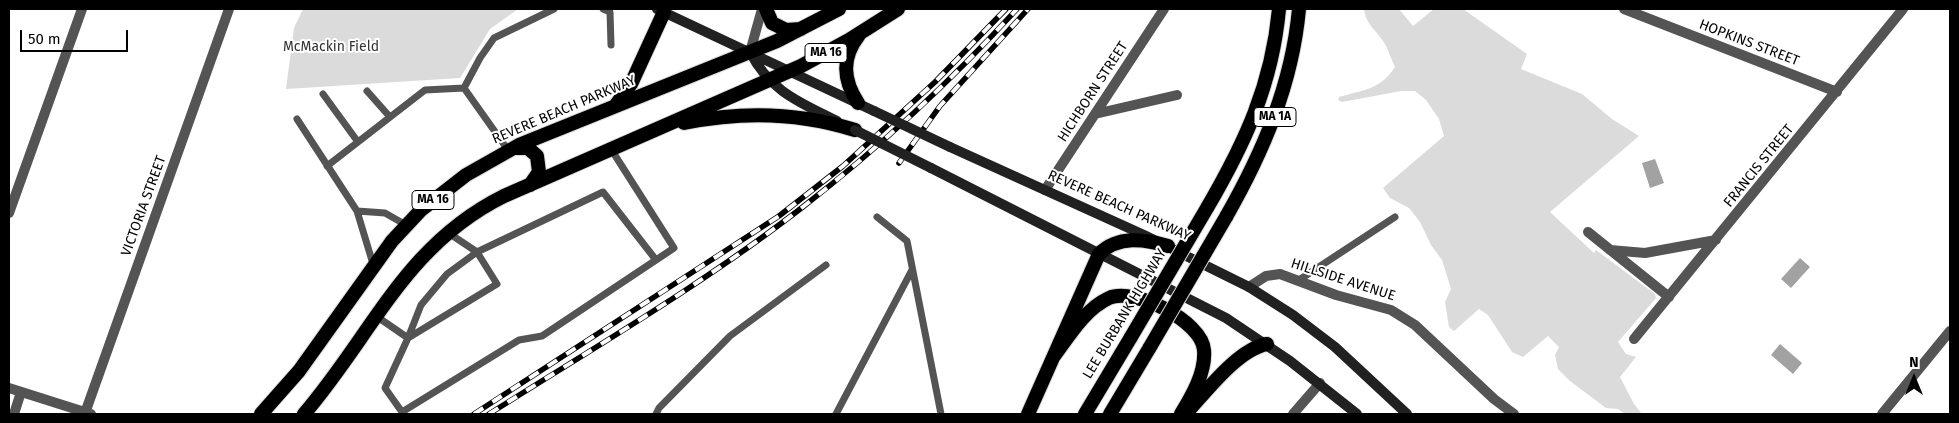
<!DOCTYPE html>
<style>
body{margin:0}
#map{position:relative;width:1959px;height:423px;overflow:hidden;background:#fff;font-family:"Fira Sans",sans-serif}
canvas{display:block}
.frame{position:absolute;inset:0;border:10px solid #000;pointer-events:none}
.north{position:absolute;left:1889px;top:353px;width:50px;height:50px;-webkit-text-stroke:4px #fff;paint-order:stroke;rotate:0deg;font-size:14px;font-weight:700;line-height:20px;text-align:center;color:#000}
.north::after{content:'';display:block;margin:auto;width:18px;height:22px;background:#000;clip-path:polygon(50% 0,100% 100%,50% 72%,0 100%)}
.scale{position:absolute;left:20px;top:30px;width:108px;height:22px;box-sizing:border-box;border:2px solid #000;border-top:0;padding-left:6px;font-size:15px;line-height:18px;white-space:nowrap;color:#000;-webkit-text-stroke:4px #fff;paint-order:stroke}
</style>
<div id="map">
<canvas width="1959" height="423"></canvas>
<div class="frame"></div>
<div class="north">N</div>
<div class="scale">50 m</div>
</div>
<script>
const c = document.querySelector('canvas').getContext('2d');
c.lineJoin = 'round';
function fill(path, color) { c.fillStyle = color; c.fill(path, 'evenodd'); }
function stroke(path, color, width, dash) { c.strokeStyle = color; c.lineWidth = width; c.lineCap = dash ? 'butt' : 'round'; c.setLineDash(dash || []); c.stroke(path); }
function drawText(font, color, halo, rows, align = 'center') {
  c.font = font + ' "Fira Sans",sans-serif'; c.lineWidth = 4; c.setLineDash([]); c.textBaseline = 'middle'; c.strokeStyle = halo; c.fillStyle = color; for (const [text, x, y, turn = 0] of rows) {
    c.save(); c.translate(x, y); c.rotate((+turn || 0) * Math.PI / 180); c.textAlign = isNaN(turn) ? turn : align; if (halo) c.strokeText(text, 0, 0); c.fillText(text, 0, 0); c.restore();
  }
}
fill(new Path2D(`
 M303,9H518L490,29L460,78L286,89L294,28Z
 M1364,9H1399L1413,26L1434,9H1463L1527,54L1521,69L1582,94L1612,119L1639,136L1550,212L1594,253L1596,250L1655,294L1656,298L1618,342L1626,354L1636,357L1620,377L1634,404L1642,414H1625L1618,409L1606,408L1570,381L1558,369L1555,355L1559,347L1548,336L1523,357L1512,352L1488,315L1479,309L1454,331L1449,327L1445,302L1451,289L1442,260L1431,245L1420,222L1409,208L1390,198L1383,188L1444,136L1439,119L1426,100L1415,91H1401L1342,102L1338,100L1339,97C1363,90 1380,90 1395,67C1391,59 1389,51 1385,44C1376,29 1367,27 1364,9Z`), '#dbdbdb');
fill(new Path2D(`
 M1655,159L1664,183L1650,188L1642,163Z
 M1800,258L1810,267L1791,288L1781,279Z
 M1780,344L1802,363L1793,374L1771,355Z`), '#a2a2a2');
const trunk = new Path2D(`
 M766,9L772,23L786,30L801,29
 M858,103C843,80 841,58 859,35
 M615,106L631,84L664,12
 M684,123C742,111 798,112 855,130
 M514,148H528L537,156L539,172L530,185
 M1207,208C1245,143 1272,85 1279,9
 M1226,217C1263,152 1292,85 1299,9
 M1054,356C1069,336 1085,309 1109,298C1134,287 1202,321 1204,350C1206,372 1192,396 1181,414
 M1189,410C1208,389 1239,349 1267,344
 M261,414L299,371L392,241L421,210L466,175L519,145L777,41L839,9
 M304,414C372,335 405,245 504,196L801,66L849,40L898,9
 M1028,414L1099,254C1118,235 1145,239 1168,246
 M1085,414L1131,337
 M1110,414L1150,347`);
stroke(trunk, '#dbdbdb', 16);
stroke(new Path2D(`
 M603,9L610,12L611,45
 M367,91L390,117
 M323,94L358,142
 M297,119L357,211L373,264
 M611,149L674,248L542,336L519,340L402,412L385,388L408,338L421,305L447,274L477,252L603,192L656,260
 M508,150L464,88L480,58L494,38L554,9
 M327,166L425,90L464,88
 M357,211L385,213L406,225
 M877,217L907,241L941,414
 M1299,280L1395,217
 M376,316L408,338
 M408,338L497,284L477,252L447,232
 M656,414L659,408L730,336L826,265
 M836,414L912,270`), '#545454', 7);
stroke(new Path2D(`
 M1624,9L1837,92
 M750,52L762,9
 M1095,114L1177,95
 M1045,190L1164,9
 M9,213L82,9
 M1588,232L1669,297
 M1610,250L1645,253L1716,240
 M1249,287L1266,276L1280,274L1336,295L1391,310L1415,325L1494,399L1514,414
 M1634,339L1903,9
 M9,388L91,414
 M85,413L229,9
 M14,414L21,392
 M1293,414L1320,383
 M1882,414L1950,331`), '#545454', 10);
stroke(new Path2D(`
 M657,9L874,111
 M750,52C770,91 799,102 837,121
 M950,147L1144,235L1249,287L1293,315L1335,347L1407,414
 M931,168L1226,318L1290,361L1357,414`), '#212121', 10);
stroke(trunk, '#000', 14);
const rail = new Path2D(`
 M899,163L940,106L1028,9
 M474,414L779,216L843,166L935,82L1006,9
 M489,414C595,347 705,283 804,206C880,147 952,80 1017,9`);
stroke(rail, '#000', 5.5);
stroke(rail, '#fff', 4, [11]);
const trunkBridge = new Path2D(`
 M1131,337L1207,208
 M1150,347L1226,217`);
stroke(trunkBridge, '#dbdbdb', 16, []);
stroke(new Path2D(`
 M874,111L950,147
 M855,130L931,168`), '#212121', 10);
stroke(trunkBridge, '#000', 14);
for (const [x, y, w] of [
 [826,53,42],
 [1275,117,42],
 [433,200,42]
]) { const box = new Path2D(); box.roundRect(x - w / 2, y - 9.5, w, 19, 4); c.fillStyle = '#fff'; c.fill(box); stroke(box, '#000', 1); }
drawText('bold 12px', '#000', null, [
 ["MA 16",826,53],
 ["MA 1A",1275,117],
 ["MA 16",433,200]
]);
drawText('14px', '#000', '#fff', [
 ["HOPKINS STREET",1749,43,21],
 ["HICHBORN STREET",1093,92,-57],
 ["REVERE BEACH PARKWAY",564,110,-23],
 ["FRANCIS STREET",1759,166,-51],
 ["VICTORIA STREET",144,206,-70],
 ["REVERE BEACH PARKWAY",1119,206,24],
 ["HILLSIDE AVENUE",1343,280,18],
 ["LEE BURBANK HIGHWAY",1125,314,-59]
]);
drawText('14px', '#323232', '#fff', [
 ["McMackin Field",331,47]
]);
</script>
